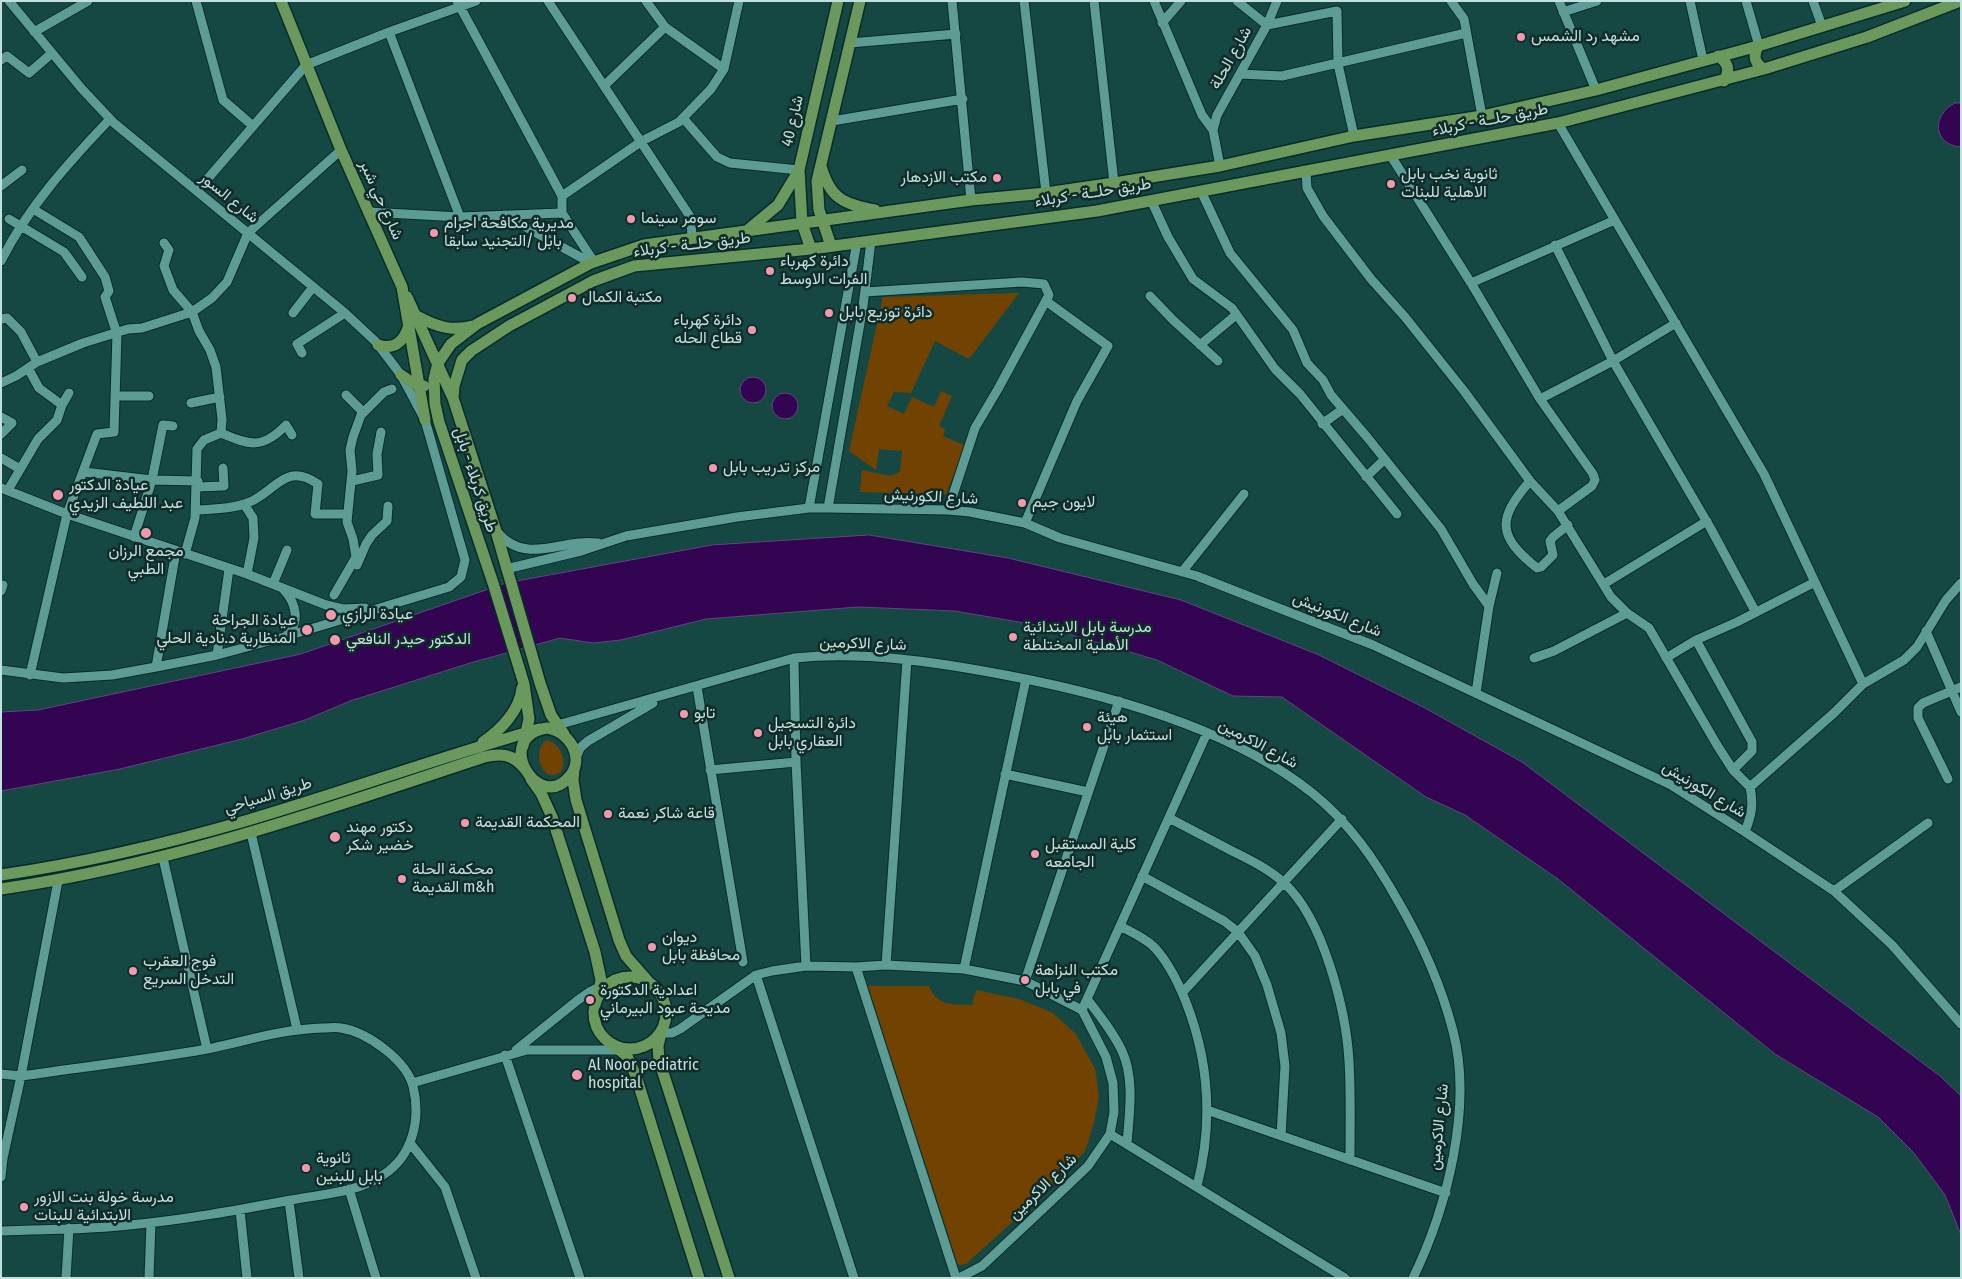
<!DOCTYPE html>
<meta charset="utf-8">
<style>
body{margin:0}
#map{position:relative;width:1962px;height:1279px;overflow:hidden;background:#164843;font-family:"Fira Sans Condensed",sans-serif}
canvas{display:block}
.frame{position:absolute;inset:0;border:2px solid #c2e1dc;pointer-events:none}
</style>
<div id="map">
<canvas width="1962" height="1279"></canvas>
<div class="frame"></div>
</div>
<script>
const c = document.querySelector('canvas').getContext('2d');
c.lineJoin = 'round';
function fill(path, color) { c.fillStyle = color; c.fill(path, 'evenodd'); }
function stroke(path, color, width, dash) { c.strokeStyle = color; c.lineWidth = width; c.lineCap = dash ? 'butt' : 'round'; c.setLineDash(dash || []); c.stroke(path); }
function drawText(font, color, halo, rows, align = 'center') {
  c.font = font + ' "Fira Sans Condensed",Vazirmatn,sans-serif'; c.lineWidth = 5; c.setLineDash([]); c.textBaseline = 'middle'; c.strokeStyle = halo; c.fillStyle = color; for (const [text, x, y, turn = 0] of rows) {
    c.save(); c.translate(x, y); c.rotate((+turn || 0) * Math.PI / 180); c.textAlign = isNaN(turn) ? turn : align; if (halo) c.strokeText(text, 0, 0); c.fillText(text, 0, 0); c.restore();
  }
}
fill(new Path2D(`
 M1019,293L969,359L935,341L911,393L894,392L887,406L904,414L912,397L934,407L941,391L952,396L939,426L945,429L943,436L966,446L946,494L860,492L862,470L891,476L900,472L902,451L879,449L876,470L849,451L883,297Z
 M548,740C561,746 567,759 561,772C542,784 533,755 544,742Z
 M868,986H929C938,1007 952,1004 972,1005L976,990L1019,999L1053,1013L1076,1034L1095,1069L1099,1096L1094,1123L1085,1151L1054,1184L966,1264L958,1265Z`), '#724300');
const water = new Path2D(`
 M1955,103H1961V147C1933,145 1931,115 1955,103Z
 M740 390a13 13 0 1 1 26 0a13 13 0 1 1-26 0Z
 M772 406a13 13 0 1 1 26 0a13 13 0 1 1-26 0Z
 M869,535L1008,558L1181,600L1319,655L1423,707L1522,762L1940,1076L1961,1096V1235L1945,1195L1914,1153L1878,1117L1775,1054L1558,879L1465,815L1426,797L1282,697L1233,696L1157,660L1042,626L955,611L858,607L706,619L621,640L593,643L560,638L470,663L350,701L305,720L242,739L120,769L1,791V712L38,710L301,654L506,583L712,545Z`);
fill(water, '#330452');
stroke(water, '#5e467b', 1);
const minor = new Path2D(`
 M196,1L223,100L253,126
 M457,1L562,196V213L594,262
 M548,1L691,218L692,238
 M646,1L665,27L724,69
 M952,1L971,200
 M1024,1L1046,193
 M1094,1L1114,183
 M1154,1L1202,115L1213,130L1220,166
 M1237,1L1267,25L1337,11L1338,64L1354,136
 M1451,1L1464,19L1482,116
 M1559,1L1596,90
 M1690,1L1703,60
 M1746,1L1759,46
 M1813,1L1822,26
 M1563,12L1597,1
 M1162,23L1181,1
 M34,32L88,1
 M389,32L460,217
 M850,43L956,34
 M1,60L7,56L29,73L52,53
 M1240,74L1282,76L1466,33
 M605,85L665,27
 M683,118L717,157L730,163L799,170
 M832,121L963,99
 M1558,123L1764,474L1863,684
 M1213,130L1217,115L1267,25L1277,1
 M1391,156L1471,283L1540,399L1593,474L1595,480L1592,486L1558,511
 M1306,172L1307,188L1323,216L1371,279L1405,317L1464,391L1530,481L1558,511L1611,597L1627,613L1649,628L1717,745L1733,770L1750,787
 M1,186L22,170
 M197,191L306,65L389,32L476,1
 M1201,191L1230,253L1293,330L1307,363L1323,380L1331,395L1367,437L1441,529L1473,584L1489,606
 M562,196L642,141L679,122L711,89L724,69L739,1
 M1151,200L1168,237L1193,279L1232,308L1275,369L1300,394L1397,514
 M368,212L460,217L562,213
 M504,215L591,263
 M9,219L64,252L82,277
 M164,243L169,250L164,266L173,290L192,312L199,331L210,350L216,367L222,419L221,433L204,440L197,449L195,518L185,554
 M1555,245L1613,361L1711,529L1755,611
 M1,261C28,207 69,162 110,119
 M1471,283L1615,220
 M865,292L1022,282L1044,284L1049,295L998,389L975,428L948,510
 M1150,296L1173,320L1218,361
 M293,313L313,287
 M1,319L7,318L21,332L37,362
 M1200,345L1236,315
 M302,353L297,344L345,313
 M28,368L39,388L62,405
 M1,383L16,376L37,362L83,343L128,329L142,328L192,312L212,298L227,282L248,233L341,150
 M346,395L363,412
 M116,396H149
 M1540,399L1613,361L1676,323
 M191,403L220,397
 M1,417L12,423L1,434
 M1322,424L1343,409
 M221,433C250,445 262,450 286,425L292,435
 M1,458L20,469
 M84,472L152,480L198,481
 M1366,477L1385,459
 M352,481L378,475L377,454L381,432
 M1530,481C1497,519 1497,536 1537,568L1541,567L1553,555L1550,541L1553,537L1568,525
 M197,487L224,486L223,468
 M1,488L67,514L247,574L326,605L343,609L365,608
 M8,490L38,439L57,420L62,405L69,393
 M244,504L253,518L254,538L247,574
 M809,508L857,242
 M828,508L863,306L871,241
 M196,510C214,509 233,509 250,502C277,490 285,462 318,484L315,514H348
 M1025,523L1077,401L1108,346L1046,301
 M498,533C527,566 562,538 598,543
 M134,537L152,480L163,425L173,426
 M357,565L366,544L372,535L387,521L388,506
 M506,569L581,551L626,536L737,517L809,508H828L948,510L970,512L1025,523L1060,538L1197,576L1373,645L1671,785L1745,832L1834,891L1892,945L1961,1024
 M1182,572L1244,494
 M273,584L287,550
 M1604,584L1707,521
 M284,590C296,603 301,623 286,636
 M1,591L3,585
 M334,595L356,557L353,539L347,522L352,471L350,450L353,437L361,415L384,392L392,389
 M1926,631L1961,712
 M1696,640L1752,742V751L1733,770
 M217,655L229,569
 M794,658L796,762L806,966
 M1534,658L1554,651L1627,613
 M1666,658L1696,640L1737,622L1815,582
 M156,667L176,551
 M1,670L63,678L112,675L156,667L217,655L284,637L449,587L461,577L465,560L425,420L401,375L376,342L345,313L114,123L82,89L9,1
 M30,675L67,514L97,434L114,432L117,334L105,297L109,291L105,277L79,237L33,209
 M697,687L743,962
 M1476,693L1489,606L1497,573
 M554,726L794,658C865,651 936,662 1005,675C1106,694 1229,727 1311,792C1349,822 1375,860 1398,901C1422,942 1441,985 1453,1031C1473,1107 1447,1208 1413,1278
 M576,758L580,748L588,741L653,703
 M710,770L796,762
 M1005,774L1088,792
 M1948,779L1918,718V708L1923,703L1961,687
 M1169,818C1190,829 1211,840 1232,851C1250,860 1269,869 1284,883C1323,918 1346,1010 1349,1061C1351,1094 1350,1127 1350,1160
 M1745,832C1751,816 1754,805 1750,787L1834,713L1863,684L1904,660L1917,647L1946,600L1961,583
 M251,833L297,1029
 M163,858L207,1049
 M1142,876L1224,921L1238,932L1255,956L1267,985L1281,1033L1285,1066L1281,1136
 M1834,891L1928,823
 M1120,926C1131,932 1143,937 1153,946C1168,961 1178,982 1186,1002C1209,1061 1213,1124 1197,1186
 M886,965L907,660
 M856,967L956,1278
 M964,969L1026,679
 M756,975L854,1278
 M1025,981L1119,701
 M1182,993L1342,819
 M1087,999C1100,1016 1113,1032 1122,1051C1135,1079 1129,1115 1127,1144
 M1082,1010L1207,733
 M661,1033H672L680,1029L756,975L772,971L806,966L856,967L886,965L964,969L1025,981L1082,1010L1106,1057L1113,1083L1114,1112L1110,1134L1088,1166L1047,1205L982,1266L959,1278
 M516,1050L578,1000L591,991L617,979
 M505,1055L580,1278
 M1,1074L21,1076C83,1067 145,1060 207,1049C246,1041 283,1029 323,1028C329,1028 336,1027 341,1028C367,1032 406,1060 413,1086C421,1119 413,1156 383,1175C357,1193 322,1194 291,1200C238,1210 184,1220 129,1225C87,1230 44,1229 1,1231
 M412,1083L527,1050H622
 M1207,1110L1446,1193
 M1110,1134L1345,1278
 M410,1143L445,1187L476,1278
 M1,1177L3,1158L21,1076L58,881
 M349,1189L376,1278
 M289,1201L299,1278
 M240,1210L247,1278
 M66,1278L69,1228
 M149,1278L151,1223`);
const major = new Path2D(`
 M281,1L341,150L402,287L425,420
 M1758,46C1753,56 1754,63 1764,69
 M1718,56C1729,63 1730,71 1724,81
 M821,166C830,199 844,204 875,210
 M749,229L778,205L799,170
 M831,246L819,210L817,181L860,1
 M811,249L802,223L799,170L838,1
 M407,297L452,396
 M417,316C435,326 452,332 473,326
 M378,345C394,350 403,342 408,328
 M401,375L413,383L424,386
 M547,728C569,731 585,757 570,776C539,815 491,737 547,728Z
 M564,734L551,715L540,683L496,531L453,398L454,386L462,360L471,351L509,326L593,281L634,266L811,249L1097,211L1558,123L1764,69L1867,37L1960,1
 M483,742C501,730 520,710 522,688
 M523,746L529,719L524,684L493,583L439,422L435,404L434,379L438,363L451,344L477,324L591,263L644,245L971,200L1046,193L1114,183L1220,166L1354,136L1482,116L1596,90L1758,46L1905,1
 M574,769L573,780L576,800L619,940L626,956L647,980
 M531,779L541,793L552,817L595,952L601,980L598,995
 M1,875C84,863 165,844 245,821C344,792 440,757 539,729
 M1,889C167,865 325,810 484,757C502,753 513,754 525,769
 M594 1013a36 36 0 1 1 72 0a36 36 0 1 1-72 0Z
 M661,1033L658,1046L659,1060L729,1278
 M614,1046L627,1056L636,1076L699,1278`);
stroke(minor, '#082c29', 11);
stroke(major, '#082c29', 14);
stroke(minor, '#5c9c95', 9);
stroke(major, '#6b985d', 11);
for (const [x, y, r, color] of [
 [1521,37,5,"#f29aad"],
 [997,178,5,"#f29aad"],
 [1391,184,5,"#f29aad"],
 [631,219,5,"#f29aad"],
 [434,233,5,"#f29aad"],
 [770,271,5,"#f29aad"],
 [572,298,5,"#f29aad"],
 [829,313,5,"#f29aad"],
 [752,330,5,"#f29aad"],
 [713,468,5,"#f29aad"],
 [58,495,6,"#f29aad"],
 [1022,503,5,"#f29aad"],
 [146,533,6,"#f29aad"],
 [331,615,6,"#f29aad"],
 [307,630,6,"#f29aad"],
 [1013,637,5,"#f29aad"],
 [335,640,6,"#f29aad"],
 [684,714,5,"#f29aad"],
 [1087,727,5,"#f29aad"],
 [758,733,5,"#f29aad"],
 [608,814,5,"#f29aad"],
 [465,823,5,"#f29aad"],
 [335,837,6,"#f29aad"],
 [1035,854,5,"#f29aad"],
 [402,879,5,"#f29aad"],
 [652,947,5,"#f29aad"],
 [133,971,5,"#f29aad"],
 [1025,980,5,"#f29aad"],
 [590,1000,5,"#f29aad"],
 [577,1075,6,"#f29aad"],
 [306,1168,5,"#f29aad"],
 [24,1207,5,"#f29aad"]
]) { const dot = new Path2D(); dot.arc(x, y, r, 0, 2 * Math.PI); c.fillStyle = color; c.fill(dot); stroke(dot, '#102b28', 2); }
drawText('16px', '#c2e1dc', '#102b28', [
 ["مشهد رد الشمس",1531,37],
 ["ثانوية نخب بابل",1401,175],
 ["الاهلية للبنات",1401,193],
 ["مكتب الازدهار",987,178,"right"],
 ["سومر سينما",641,219],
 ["مديرية مكافحة اجرام",444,224],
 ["بابل /التجنيد سابقا",444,242],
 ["دائرة كهرباء",780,262],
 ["الفرات الاوسط",780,280],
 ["مكتبة الكمال",582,298],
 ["دائرة توزيع بابل",839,313],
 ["دائرة كهرباء",742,321,"right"],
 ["قطاع الحله",742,339,"right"],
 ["مركز تدريب بابل",723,468],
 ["عيادة الدكتور",69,486],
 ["عبد اللطيف الزيدي",69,504],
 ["لايون جيم",1032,503],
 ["مجمع الرزان",146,552,"center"],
 ["الطبي",146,570,"center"],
 ["عيادة الرازي",342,615],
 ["عيادة الجراحة",296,621,"right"],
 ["المنظارية د.نادية الحلي",296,639,"right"],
 ["مدرسة بابل الابتدائية",1023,628],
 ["الأهلية المختلطة",1023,646],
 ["الدكتور حيدر النافعي",346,640],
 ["تابو",694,714],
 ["هيئة",1097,718],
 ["استثمار بابل",1097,736],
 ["دائرة التسجيل",768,724],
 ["العقاري بابل",768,742],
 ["قاعة شاكر نعمة",618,814],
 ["المحكمة القديمة",475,823],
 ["دكتور مهند",346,828],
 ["خضير شكر",346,846],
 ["كلية المستقبل",1045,845],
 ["الجامعه",1045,863],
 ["محكمة الحلة",412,870],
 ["القديمة m&h",412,888],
 ["ديوان",662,938],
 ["محافظة بابل",662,956],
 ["فوج العقرب",143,962],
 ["التدخل السريع",143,980],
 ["مكتب النزاهة",1035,971],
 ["في بابل",1035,989],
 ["اعدادية الدكتورة",600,991],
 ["مديحة عبود البيرماني",600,1009],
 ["Al Noor pediatric",588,1066],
 ["hospital",588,1084],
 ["ثانوية",316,1159],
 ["بابل للبنين",316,1177],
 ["مدرسة خولة بنت الازور",34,1198],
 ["الابتدائية للبنات",34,1216]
], 'left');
drawText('16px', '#c2e1dc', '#102b28', [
 ["شارع الحلة",1231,58,-61],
 ["طريق حلــة - كربلاء",1490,120,-11],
 ["شارع 40",793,121,-77],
 ["طريق حلــة - كربلاء",1093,193,-9],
 ["شارع السور",229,198,39],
 ["شارع حي شبر",381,200,66],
 ["طريق حلــة - كربلاء",692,245,-7],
 ["طريق كربلاء - بابل",475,480,72],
 ["شارع الكورنيش",931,497,3],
 ["شارع الكورنيش",1337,615,22],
 ["شارع الاكرمين",863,644,2],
 ["شارع الاكرمين",1258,744,28],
 ["شارع الكورنيش",1704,790,31],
 ["طريق السياحي",268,796,-17],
 ["شارع الاكرمين",1439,1127,-84],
 ["شارع الاكرمين",1043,1187,-44]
]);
</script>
